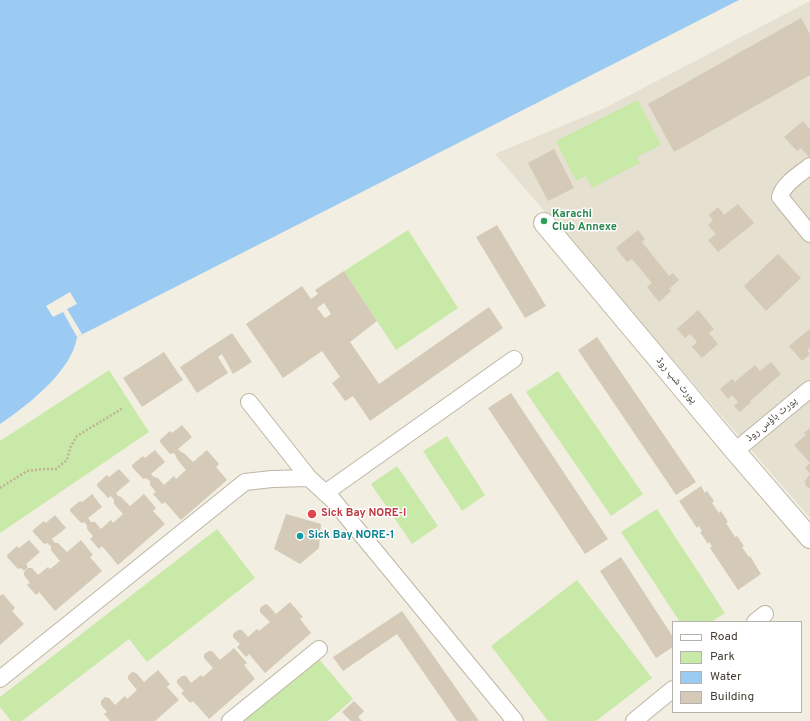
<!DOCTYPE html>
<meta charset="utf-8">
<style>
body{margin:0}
#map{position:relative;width:810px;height:721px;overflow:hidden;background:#f2eee2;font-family:Overpass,sans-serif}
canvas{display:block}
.legend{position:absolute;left:672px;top:621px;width:130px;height:92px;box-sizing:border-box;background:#fff;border:1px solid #b4b2ad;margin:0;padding:5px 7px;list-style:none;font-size:12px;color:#443e33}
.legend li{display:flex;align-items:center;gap:8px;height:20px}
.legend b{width:20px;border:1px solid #b4b2ad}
</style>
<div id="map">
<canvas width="810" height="721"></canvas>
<ul class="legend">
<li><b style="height:5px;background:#fff"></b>Road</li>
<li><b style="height:11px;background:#c9e9a9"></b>Park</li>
<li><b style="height:11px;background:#9bcaf2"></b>Water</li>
<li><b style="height:11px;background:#d4cab7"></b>Building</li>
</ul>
</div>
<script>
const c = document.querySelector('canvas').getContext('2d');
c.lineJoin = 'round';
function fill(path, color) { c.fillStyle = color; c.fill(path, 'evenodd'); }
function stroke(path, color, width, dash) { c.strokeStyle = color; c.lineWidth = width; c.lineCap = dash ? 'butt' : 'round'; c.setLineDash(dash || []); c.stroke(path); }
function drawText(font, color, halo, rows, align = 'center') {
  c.font = font + ' Overpass,"Noto Naskh Arabic",sans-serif'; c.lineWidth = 3; c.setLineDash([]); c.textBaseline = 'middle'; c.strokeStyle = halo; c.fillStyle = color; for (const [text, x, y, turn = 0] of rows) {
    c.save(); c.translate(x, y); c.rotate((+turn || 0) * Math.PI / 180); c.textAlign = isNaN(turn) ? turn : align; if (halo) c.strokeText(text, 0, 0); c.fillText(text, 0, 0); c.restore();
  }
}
fill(new Path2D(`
 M810,1V518L495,154L605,108Z`), '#e6e0d0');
fill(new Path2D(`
 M638,100L661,145L637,157L640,163L592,188L586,176L576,181L556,141Z
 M408,230L458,308L396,350L344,271Z
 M109,370L149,432L0,533V441Z
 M558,371L643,494L611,516L526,392Z
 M447,436L485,495L462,511L423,451Z
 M397,466L438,526L412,544L371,484Z
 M657,509L725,613L711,622H680L621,532Z
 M217,529L255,578L147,662L129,639L22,721H11L0,707V697Z
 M577,580L652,678L596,721H548L491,646Z
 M318,658L353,699L328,721H241Z`), '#c9e9a9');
fill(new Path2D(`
 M0,0H739L77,337C72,371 27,406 0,424Z`), '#9bcaf2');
fill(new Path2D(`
 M70,292L77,304L67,309L82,334L77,337L63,312L53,317L46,306Z`), '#f2eee2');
fill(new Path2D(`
 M801,18L810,34V75L674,152L648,104Z
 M803,121L810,129V158L801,148L797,151L784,137Z
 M554,149L574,188L548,201L528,163Z
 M738,204L754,223L718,252L708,240L716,234L708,225L713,221L709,215L718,207L724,215Z
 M497,225L546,306L525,318L476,237Z
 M638,230L645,239L642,242L669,276L673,273L679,280L669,289L671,291L659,302L647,287L652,283L632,259L627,262L616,248Z
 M778,254L801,278L766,311L744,286Z
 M344,271L377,321L350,342L379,384L489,307L503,328L370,421L353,396L345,401L332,383L340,377L322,351L283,378L246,324L302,286L311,299L318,294L315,290ZM324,303L331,314L325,318L317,308Z
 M698,310L714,329L709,333L718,344L702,358L692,347L697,342L690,334L685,338L677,329Z
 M810,329V348L807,350L810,354L802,361L789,346Z
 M232,333L252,362L233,374L222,354L218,357L228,373L197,393L180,367Z
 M597,337L696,482L676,495L578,350Z
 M164,352L183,380L142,407L123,378Z
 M771,362L781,374L750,401L751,402L740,412L734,406L738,402L732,395L728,399L720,389L732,379L735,382L755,365L760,371Z
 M511,393L608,539L585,554L488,408Z
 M182,425L192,437L178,449L181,452L184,453L193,462L207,450L219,464L216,467L227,480L181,520L165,502L162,504L153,494L156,492L150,485V481L146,478L143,479L132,467V465L143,456L145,458L155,450L165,462L151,474L154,477L158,478L164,485L174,476L176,479L186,470L177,459L176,456L174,453L170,454L160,442V440L170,431L172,433Z
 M810,428V488H809L806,486L805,481L810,474L805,468L810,463L794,445L806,435L804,433Z
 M119,469L130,481L116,493L118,496L121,497L130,506L144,494L156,508L153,511L165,524L118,565L102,546L99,549L90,539L93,536L87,529V525L84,522L81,523L70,511V509L80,501L82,502L92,494L102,507L88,518L91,522H95L101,529L111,520L113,523L123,514L114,504V500L111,496L108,498L97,486V484L107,475L109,477Z
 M701,486L705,493L707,491L714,501L712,503L719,513L721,511L728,522L726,523L735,537L737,536L744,546L742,547L749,557L750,556L761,574L738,590L710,548L712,546L709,542L708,544L700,532L702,531L699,526L697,528L679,501Z
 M286,514L321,524L319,548L300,564L274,549Z
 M55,515L66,528L52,539L55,543H58L67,552L81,540L93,555L90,557L102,571L55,611L39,592L36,595L27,585L30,583L24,575V572L28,568H32L38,575L48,567L50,569L60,561L51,550V546L47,543L44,544L33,532V530L44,521L46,523Z
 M29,540L40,552L26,564L28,567L24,571L21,568L18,569L7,557V555L17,546L19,548Z
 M621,557L673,637V647L656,658L600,571Z
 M3,594L15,608L12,611L24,624L0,645V596Z
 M290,602L303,617L300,619L311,633L265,673L249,654L246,657L237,647L240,644L233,637V634L238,630H242L248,637L257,629L259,631L270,622L260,612V608L265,604L268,605L276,614Z
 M402,611L479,721H457L397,634L343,671L333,657Z
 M234,648L247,663L244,665L255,679L209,719L193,701L190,703L181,693L184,691L177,683V680L182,676H186L191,683L201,675L203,677L213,668L204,658V654L209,651H212L220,660Z
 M158,670L170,684L167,687L179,700L155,721H110L104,714L107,712L101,705V701L105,697L109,698L115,705L125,696L127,699L137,690L128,679V676L132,672L136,673L144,682Z
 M354,701L364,711L358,717L362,721H351L342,712Z`), '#d4cab7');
const minor = new Path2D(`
 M810,166C800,174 783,184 780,197L810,234
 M249,402L309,478
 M735,451L810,389
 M325,493L514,359
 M755,622L765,614
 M0,679L245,482L272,479L309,478L333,500L515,721
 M230,721L319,649
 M634,721L673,689`);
const tertiary = new Path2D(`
 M544,223L735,451L810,538`);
stroke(minor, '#beb6a5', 18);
stroke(tertiary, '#beb6a5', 22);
stroke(new Path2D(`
 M0,488L27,471L42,469H56L67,460L70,448L77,436L123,408`), '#c0b395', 2.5, [2, 2]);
stroke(minor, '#fff', 16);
stroke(tertiary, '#fff', 20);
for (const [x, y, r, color] of [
 [544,221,4,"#2e9e5b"],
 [312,514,5,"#e0444e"],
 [300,536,4,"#0f9aa8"]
]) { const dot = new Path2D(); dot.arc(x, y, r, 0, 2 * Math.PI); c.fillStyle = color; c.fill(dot); stroke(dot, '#fff', 1.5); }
drawText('bold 11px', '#27864d', '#fff', [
 ["Karachi",552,215],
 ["Club Annexe",552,228]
], 'left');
drawText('11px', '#443e33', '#fff', [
 ["پورٹ شپ روڈ",676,381,50],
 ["پورٹ ہاؤس روڈ",772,420,-40]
]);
drawText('bold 11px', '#be3a42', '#fff', [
 ["Sick Bay NORE-I",321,514]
], 'left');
drawText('bold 11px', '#0d838f', '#fff', [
 ["Sick Bay NORE-1",308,536]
], 'left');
</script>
